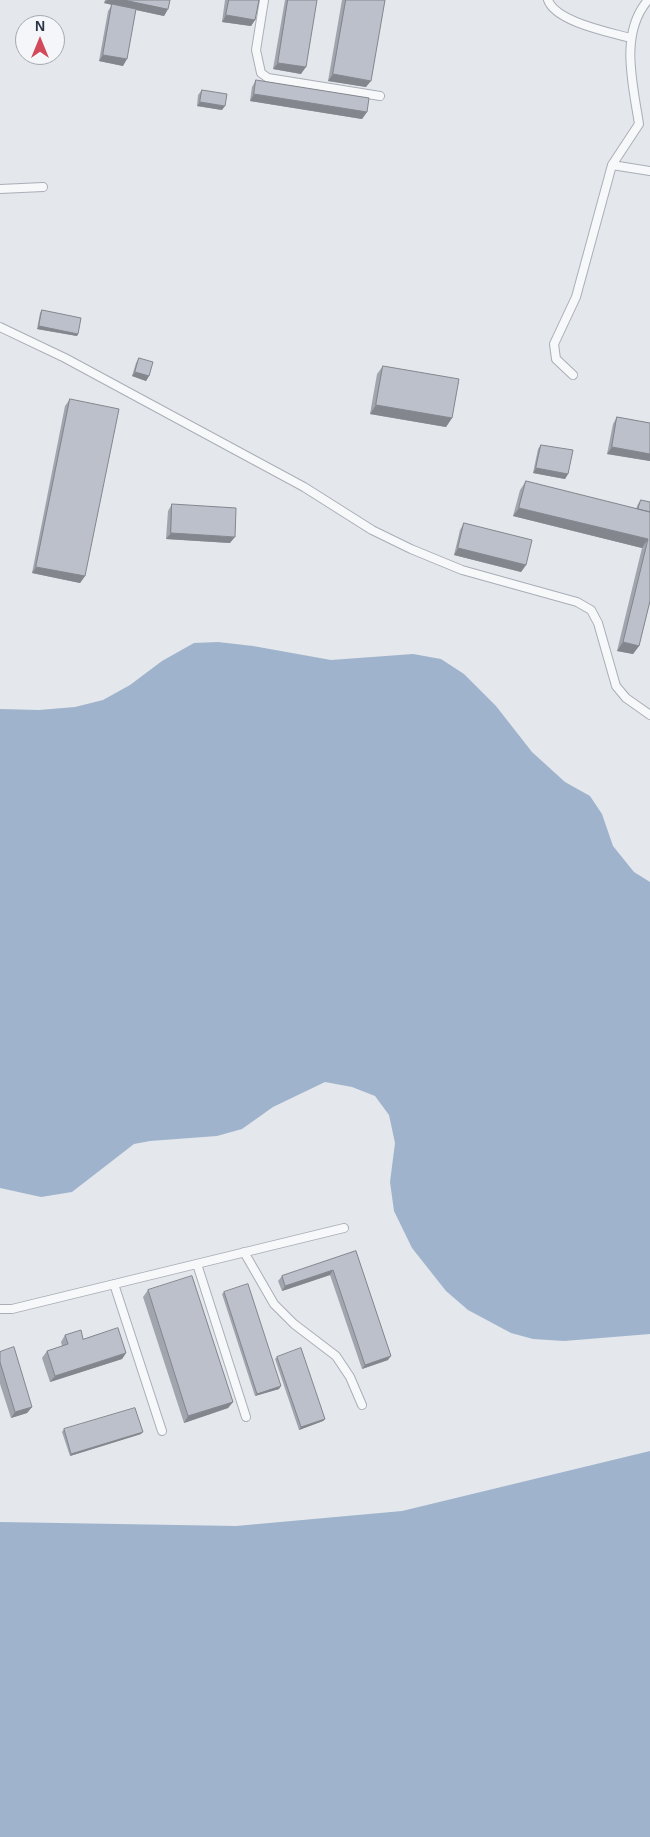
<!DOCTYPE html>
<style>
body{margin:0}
#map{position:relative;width:650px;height:1837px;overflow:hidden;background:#e4e7ec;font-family:Arial,sans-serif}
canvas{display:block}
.north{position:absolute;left:15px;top:15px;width:50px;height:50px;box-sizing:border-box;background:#f4f6f9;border:1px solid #a4a8b1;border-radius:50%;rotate:0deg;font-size:14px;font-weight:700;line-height:20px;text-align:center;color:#2b3445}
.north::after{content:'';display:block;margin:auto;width:18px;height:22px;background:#d1495b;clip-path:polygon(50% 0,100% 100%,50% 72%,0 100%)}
</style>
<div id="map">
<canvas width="650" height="1837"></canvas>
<div class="north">N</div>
</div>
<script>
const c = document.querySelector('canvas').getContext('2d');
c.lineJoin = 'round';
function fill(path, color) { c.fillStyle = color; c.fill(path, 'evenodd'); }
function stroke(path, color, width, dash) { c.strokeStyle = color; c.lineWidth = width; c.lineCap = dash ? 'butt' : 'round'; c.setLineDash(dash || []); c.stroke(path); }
fill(new Path2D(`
 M218,642L253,646L331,660L413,654L441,659L464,674L496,706L532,752L565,782L590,796L602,814L613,846L634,872L650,882V1334L564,1341L533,1339L511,1333L468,1310L446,1291L412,1248L394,1211L390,1182L395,1143L389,1115L375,1096L352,1087L325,1082L273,1107L242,1129L217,1136L150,1141L134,1144L72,1192L41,1197L0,1188V709L39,710L75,707L103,700L130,685L162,661L194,643Z
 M650,1451V1837H0V1522L236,1526L402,1511Z`), '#9fb4cc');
const lane = new Path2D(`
 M264,0L256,50L261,73L268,78L380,96
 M548,0C556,22 609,32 630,38
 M612,165L650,171
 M0,189L43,187
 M0,327L65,358L304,487L372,530L411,549L462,570L577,602L591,610L598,623L616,686L626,698L650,715
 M573,375L556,359L554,344L576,297L612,165L639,124C633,84 619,34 648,0
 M244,1252L274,1304L294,1324L336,1356L350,1377L362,1405
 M197,1264L246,1417
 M114,1284L162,1431
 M0,1309H12L344,1228`);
stroke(lane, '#a9aeb7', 10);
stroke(lane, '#f7f8fa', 8);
fill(new Path2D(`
 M105,0H170L168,9L164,16L136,10L123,66L99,61L108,11L112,5L104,3Z
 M225,0H259L255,20L251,26L222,22Z
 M285,0H317L301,74L273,69Z
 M342,0H385L366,87L328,81Z
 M256,80L367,112L362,119L250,101L252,87Z
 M202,90L222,110L197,106L198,95Z
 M42,310L78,334L77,336L37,329L40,313Z
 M139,358L149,376L146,381L132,376L136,363Z
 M383,366L452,418L446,427L370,414L377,374Z
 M70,399L85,576L80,583L32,573L65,406Z
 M617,417L650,423V461L607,454L613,424Z
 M541,445L568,474L565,479L533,473L538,449Z
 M526,481L636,509L638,504L641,500L650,502V601L639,646L633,654L617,651L642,548L513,516L520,490Z
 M172,504L230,543L166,539L168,511Z
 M464,523L526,565L521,572L454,555L460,530Z
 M356,1251L388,1360L362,1369L330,1275L282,1291L278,1281L282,1276Z
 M148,1290L233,1402L228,1408L184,1423L143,1297Z
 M224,1292L279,1389L255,1396L222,1294Z
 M65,1335L83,1339L126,1353L122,1359L50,1382L42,1358L47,1351L62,1346L61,1342Z
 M0,1352L32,1407L27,1413L11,1418L0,1384Z
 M277,1357L325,1419L323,1421L299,1430L275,1359Z
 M64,1429L141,1434L70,1456L62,1432Z`), '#a1a5ae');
fill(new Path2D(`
 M107,0H124L168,9L164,16L104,3Z
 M226,15L255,20L251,26L222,22Z
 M103,55L127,59L123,66L99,61Z
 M278,63L306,67L301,74L273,69Z
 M333,74L371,81L366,87L328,81Z
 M254,94L367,112L362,119L250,101Z
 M200,102L225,106L222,110L197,106Z
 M39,326L78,334L77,336L37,329Z
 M135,372L149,376L146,381L132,376Z
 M376,405L452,418L446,427L370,414Z
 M612,447L650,454V461L607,454Z
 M536,468L568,474L565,479L533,473Z
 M519,508L648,539L642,548L513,516Z
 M171,533L235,537L230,543L166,539Z
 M458,548L526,565L521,572L454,555Z
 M36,567L85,576L80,583L32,573Z
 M623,642L639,646L633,654L617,651Z
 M333,1270L330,1275L282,1291L285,1286Z
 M126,1353L122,1359L50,1382L55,1376Z
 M391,1356L388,1360L362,1369L365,1365Z
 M281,1386L279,1389L255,1396L257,1394Z
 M233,1402L228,1408L184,1423L188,1416Z
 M32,1407L27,1413L11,1418L15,1412Z
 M325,1419L323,1421L299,1430L301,1427Z
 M143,1432L141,1434L70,1456L71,1454Z`), '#83868d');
const building = new Path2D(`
 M124,0H170L168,9Z
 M229,0H259L255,20L226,15Z
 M288,0H317L306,67L278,63Z
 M346,0H385L371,81L333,74Z
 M112,4L136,9L127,59L103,55Z
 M256,80L369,98L367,112L254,94Z
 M202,90L227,94L225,106L200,102Z
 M42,310L81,318L78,334L39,326Z
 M139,358L153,362L149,376L135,372Z
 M383,366L459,379L452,418L376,405Z
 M70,399L119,409L85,576L36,567Z
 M617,417L650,423V454L612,447Z
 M541,445L573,450L568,474L536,468Z
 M526,481L650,512V601L639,646L623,642L648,539L519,508Z
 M641,500L650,502V512L638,509Z
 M172,504L236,508L235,537L171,533Z
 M464,523L532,540L526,565L458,548Z
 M356,1251L391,1356L365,1365L333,1270L285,1286L282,1276Z
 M192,1276L233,1402L188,1416L148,1290Z
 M248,1284L281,1386L257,1394L224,1292Z
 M118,1328L126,1353L55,1376L47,1351L68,1344L65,1335L81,1330L83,1339Z
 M14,1347L32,1407L15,1412L0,1362V1352Z
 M301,1348L325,1419L301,1427L277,1357Z
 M135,1408L143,1432L71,1454L64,1429Z`);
fill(building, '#bbc0ca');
stroke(building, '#83868d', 1);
</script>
